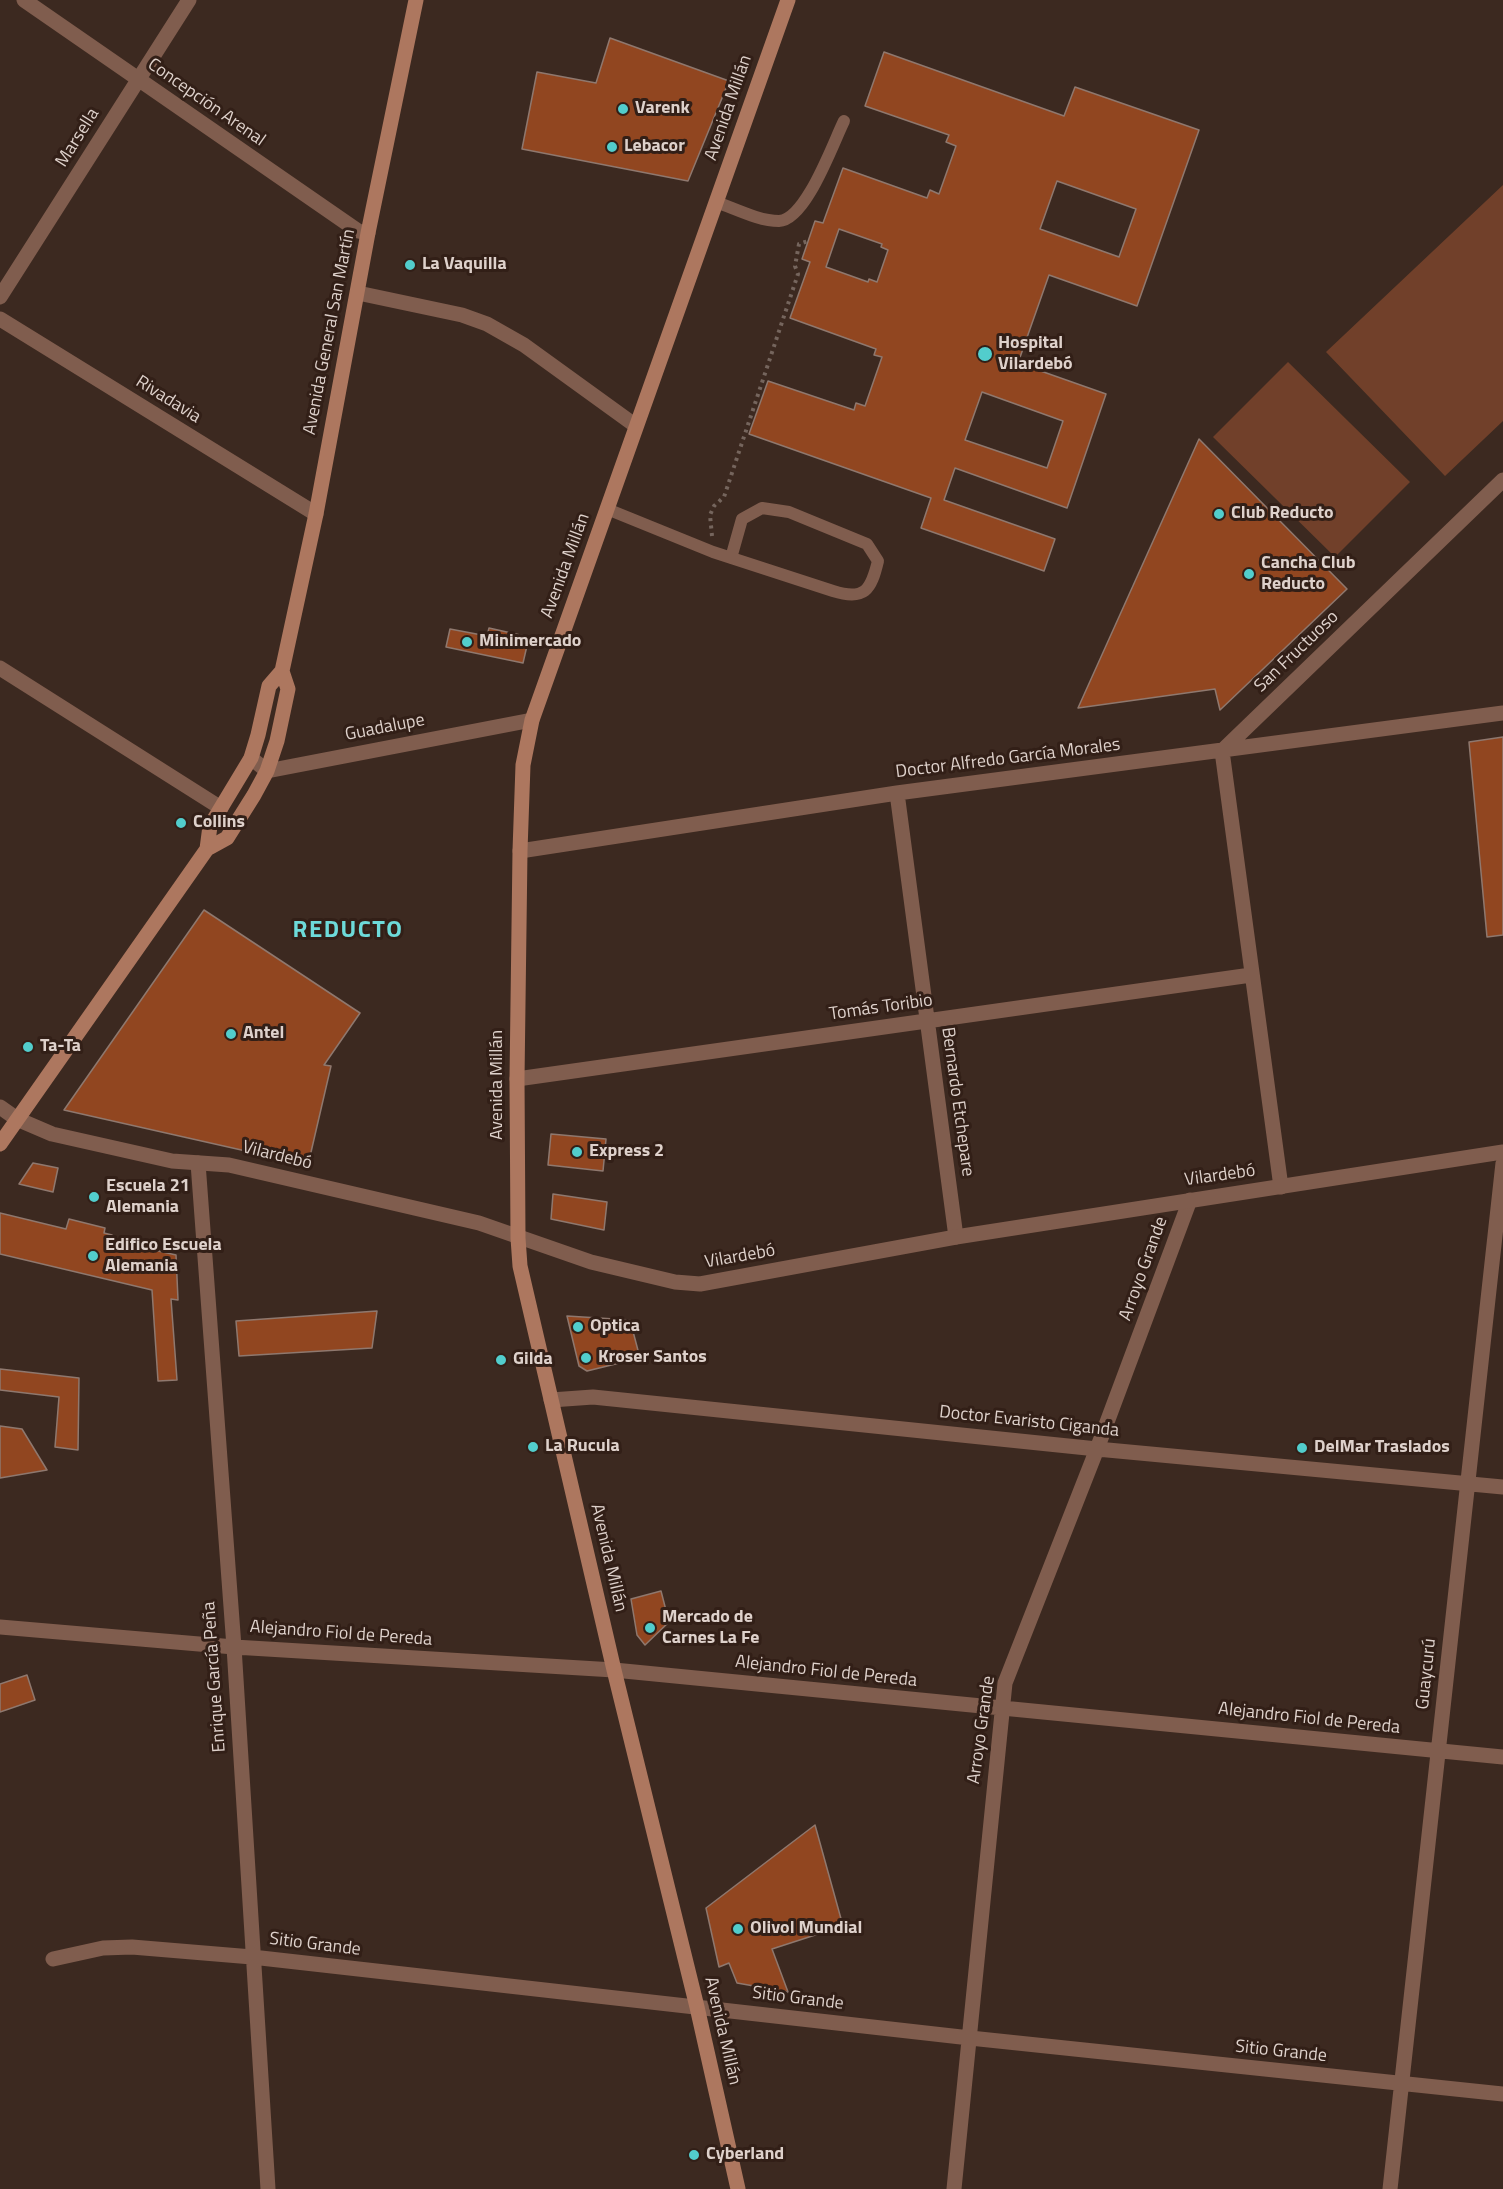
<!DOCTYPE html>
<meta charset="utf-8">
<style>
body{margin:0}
canvas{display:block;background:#3c2920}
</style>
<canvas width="1503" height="2189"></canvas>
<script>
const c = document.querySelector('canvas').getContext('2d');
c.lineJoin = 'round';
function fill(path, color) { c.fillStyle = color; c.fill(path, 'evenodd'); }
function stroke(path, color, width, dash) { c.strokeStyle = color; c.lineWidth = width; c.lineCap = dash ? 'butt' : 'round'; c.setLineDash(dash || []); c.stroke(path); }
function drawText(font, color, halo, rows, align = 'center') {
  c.font = font + ' "Titillium Web",sans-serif'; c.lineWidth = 6; c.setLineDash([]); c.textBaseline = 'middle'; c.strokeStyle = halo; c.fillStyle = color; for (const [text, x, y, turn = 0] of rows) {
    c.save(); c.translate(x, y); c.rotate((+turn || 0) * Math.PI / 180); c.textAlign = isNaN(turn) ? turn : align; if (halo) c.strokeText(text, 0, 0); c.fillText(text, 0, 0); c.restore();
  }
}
fill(new Path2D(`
 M1503,185V421L1445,476L1326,352Z
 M1288,362L1410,482L1335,557L1213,437Z`), '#71402a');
const building = new Path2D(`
 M610,38L729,81L688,181L522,149L537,72L596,83Z
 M884,52L1064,116L1075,87L1199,130L1137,306L1049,275L1018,363L1106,394L1067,508L955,468L944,500L1055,539L1044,571L921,528L931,498L749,434L768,381L854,410L856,403L865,406L882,357L874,355L876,349L790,318L810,262L802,259L815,221L823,223L843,168L927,198L930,190L939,194L956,146L946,142L949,135L865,106ZM1057,181L1136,209L1119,257L1040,229ZM839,229L882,244L881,247L888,250L877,282L869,279L868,282L826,267ZM982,392L1063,421L1047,468L965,440Z
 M1199,439L1347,589L1220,710L1215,689L1078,708Z
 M489,628L529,637L523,663L446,647L450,629L487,636Z
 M1503,737V935L1487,937L1469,742Z
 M204,910L360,1013L324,1065L331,1066L308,1165L64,1110Z
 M551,1134L606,1139L603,1171L548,1165Z
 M33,1163L58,1168L53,1192L19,1184Z
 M553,1194L607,1202L604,1230L551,1219Z
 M0,1213L66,1229L69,1219L105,1228L104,1233L112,1235L110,1240L176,1255L178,1300L171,1299L177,1380L158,1381L152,1290L0,1254Z
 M377,1311L372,1348L239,1356L236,1321Z
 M567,1316L630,1320L640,1358L587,1371L579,1366Z
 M0,1369L79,1378L78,1450L55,1447L59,1397L0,1390Z
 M0,1426L22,1429L47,1470L0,1478Z
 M661,1591L669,1622L645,1645L637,1635L631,1599Z
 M27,1675L35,1700L0,1712V1684Z
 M815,1825L843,1926L772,1949L788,1992L737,1983L729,1963L719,1967L706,1908Z`);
fill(building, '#914620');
stroke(building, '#8f786e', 1.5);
stroke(new Path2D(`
 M712,536L710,515L714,506L724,497L798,274L795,266L799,244L808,241`), '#75655d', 4, [3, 4.5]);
stroke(new Path2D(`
 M716,202C736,209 759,221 779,221C806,220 833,143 844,121
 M607,509L713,552L833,591C865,601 871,590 878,561L867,544L789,512L762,508L742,519L731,558`), '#805d4e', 12);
stroke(new Path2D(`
 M24,0L358,231L368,233
 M358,293L462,315L487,324L524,345L636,426
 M0,297L189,0
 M0,319L316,514
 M0,668L221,808
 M251,758L267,771L532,720
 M897,793L956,1237
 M520,851L897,793L1503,713
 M517,1079L1251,975
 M198,1163L234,1647L268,2189
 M1281,1187L1222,751L1503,480
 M551,1400L593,1397L1097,1449L1503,1487
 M0,1627L234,1647L614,1670L1503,1757
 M53,1959L103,1948L132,1947L252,1957L970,2038L1503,2094
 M954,2189L1005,1683L1097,1449L1190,1200
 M1390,2189L1503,1163`), '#805d4e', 15);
stroke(new Path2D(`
 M0,1107L17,1119L52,1134L172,1161L229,1165L479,1223L591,1262L675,1282L700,1284L956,1237L1503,1152`), '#805d4e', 15);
stroke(new Path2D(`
 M207,849L210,826L251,758L258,735L269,686L282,671L316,514L368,233L416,0
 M0,1144L207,849L227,838L254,795L267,771L277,741L288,689L282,671
 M738,2189L697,2007L614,1670L520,1266L518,1238L517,1079L520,851L523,765L532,720L788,0`), '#ad775f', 15);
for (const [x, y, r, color] of [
 [623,109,6,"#52cdcc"],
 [612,147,6,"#52cdcc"],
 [410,265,6,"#52cdcc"],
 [985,354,8,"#52cdcc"],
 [1219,514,6,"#52cdcc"],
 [1249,574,6,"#52cdcc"],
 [467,642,6,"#52cdcc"],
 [181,823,6,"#52cdcc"],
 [231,1034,6,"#52cdcc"],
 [28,1047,6,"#52cdcc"],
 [577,1152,6,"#52cdcc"],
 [94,1197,6,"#52cdcc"],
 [93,1256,6,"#52cdcc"],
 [578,1327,6,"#52cdcc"],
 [586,1358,6,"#52cdcc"],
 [501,1360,6,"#52cdcc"],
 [533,1447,6,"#52cdcc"],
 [1302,1448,6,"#52cdcc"],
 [650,1628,6,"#52cdcc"],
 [738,1929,6,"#52cdcc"],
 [694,2155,6,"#52cdcc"]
]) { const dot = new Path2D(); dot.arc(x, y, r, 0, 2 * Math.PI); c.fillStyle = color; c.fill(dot); stroke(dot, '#321f17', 2); }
drawText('18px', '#ded1cb', '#321f17', [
 ["Concepción Arenal",206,103,35],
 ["Avenida Millán",729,108,-71],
 ["Marsella",78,138,-58],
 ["Avenida General San Martín",330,332,-79],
 ["Rivadavia",168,400,32],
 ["Avenida Millán",566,566,-70],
 ["San Fructuoso",1297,652,-44],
 ["Guadalupe",385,728,-11],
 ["Doctor Alfredo García Morales",1008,759,-7],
 ["Tomás Toribio",881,1008,-8],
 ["Avenida Millán",498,1085,-90],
 ["Bernardo Etchepare",957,1102,82],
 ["Vilardebó",277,1156,14],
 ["Vilardebó",1220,1176,-8],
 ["Vilardebó",740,1257,-10],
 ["Arroyo Grande",1144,1269,-70],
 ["Doctor Evaristo Ciganda",1029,1422,6],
 ["Avenida Millán",608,1558,77],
 ["Alejandro Fiol de Pereda",341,1634,4],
 ["Alejandro Fiol de Pereda",826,1672,6],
 ["Guaycurú",1427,1674,-84],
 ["Enrique García Peña",215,1677,-94],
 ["Alejandro Fiol de Pereda",1309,1719,6],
 ["Arroyo Grande",982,1730,-82],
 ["Sitio Grande",315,1945,7],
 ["Sitio Grande",798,1999,7],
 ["Avenida Millán",722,2031,77],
 ["Sitio Grande",1281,2052,6]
]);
drawText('bold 18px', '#ded1cb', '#321f17', [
 ["Varenk",635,109],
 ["Lebacor",624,147],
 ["La Vaquilla",422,265],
 ["Hospital",998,344],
 ["Vilardebó",998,365],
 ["Club Reducto",1231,514],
 ["Cancha Club",1261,564],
 ["Reducto",1261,585],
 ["Minimercado",479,642],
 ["Collins",193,823],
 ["Antel",243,1034],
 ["Ta-Ta",40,1047],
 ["Express 2",589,1152],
 ["Escuela 21",106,1187],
 ["Alemania",106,1208],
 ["Edifico Escuela",105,1246],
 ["Alemania",105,1267],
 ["Optica",590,1327],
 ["Kroser Santos",598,1358],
 ["Gilda",513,1360],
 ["La Rucula",545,1447],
 ["DelMar Traslados",1314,1448],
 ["Mercado de",662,1618],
 ["Carnes La Fe",662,1639],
 ["Olivol Mundial",750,1929],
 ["Cyberland",706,2155]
], 'left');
c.letterSpacing = '1.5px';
drawText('bold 24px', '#6ddad9', '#321f17', [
 ["REDUCTO",348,931]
]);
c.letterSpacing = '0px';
</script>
